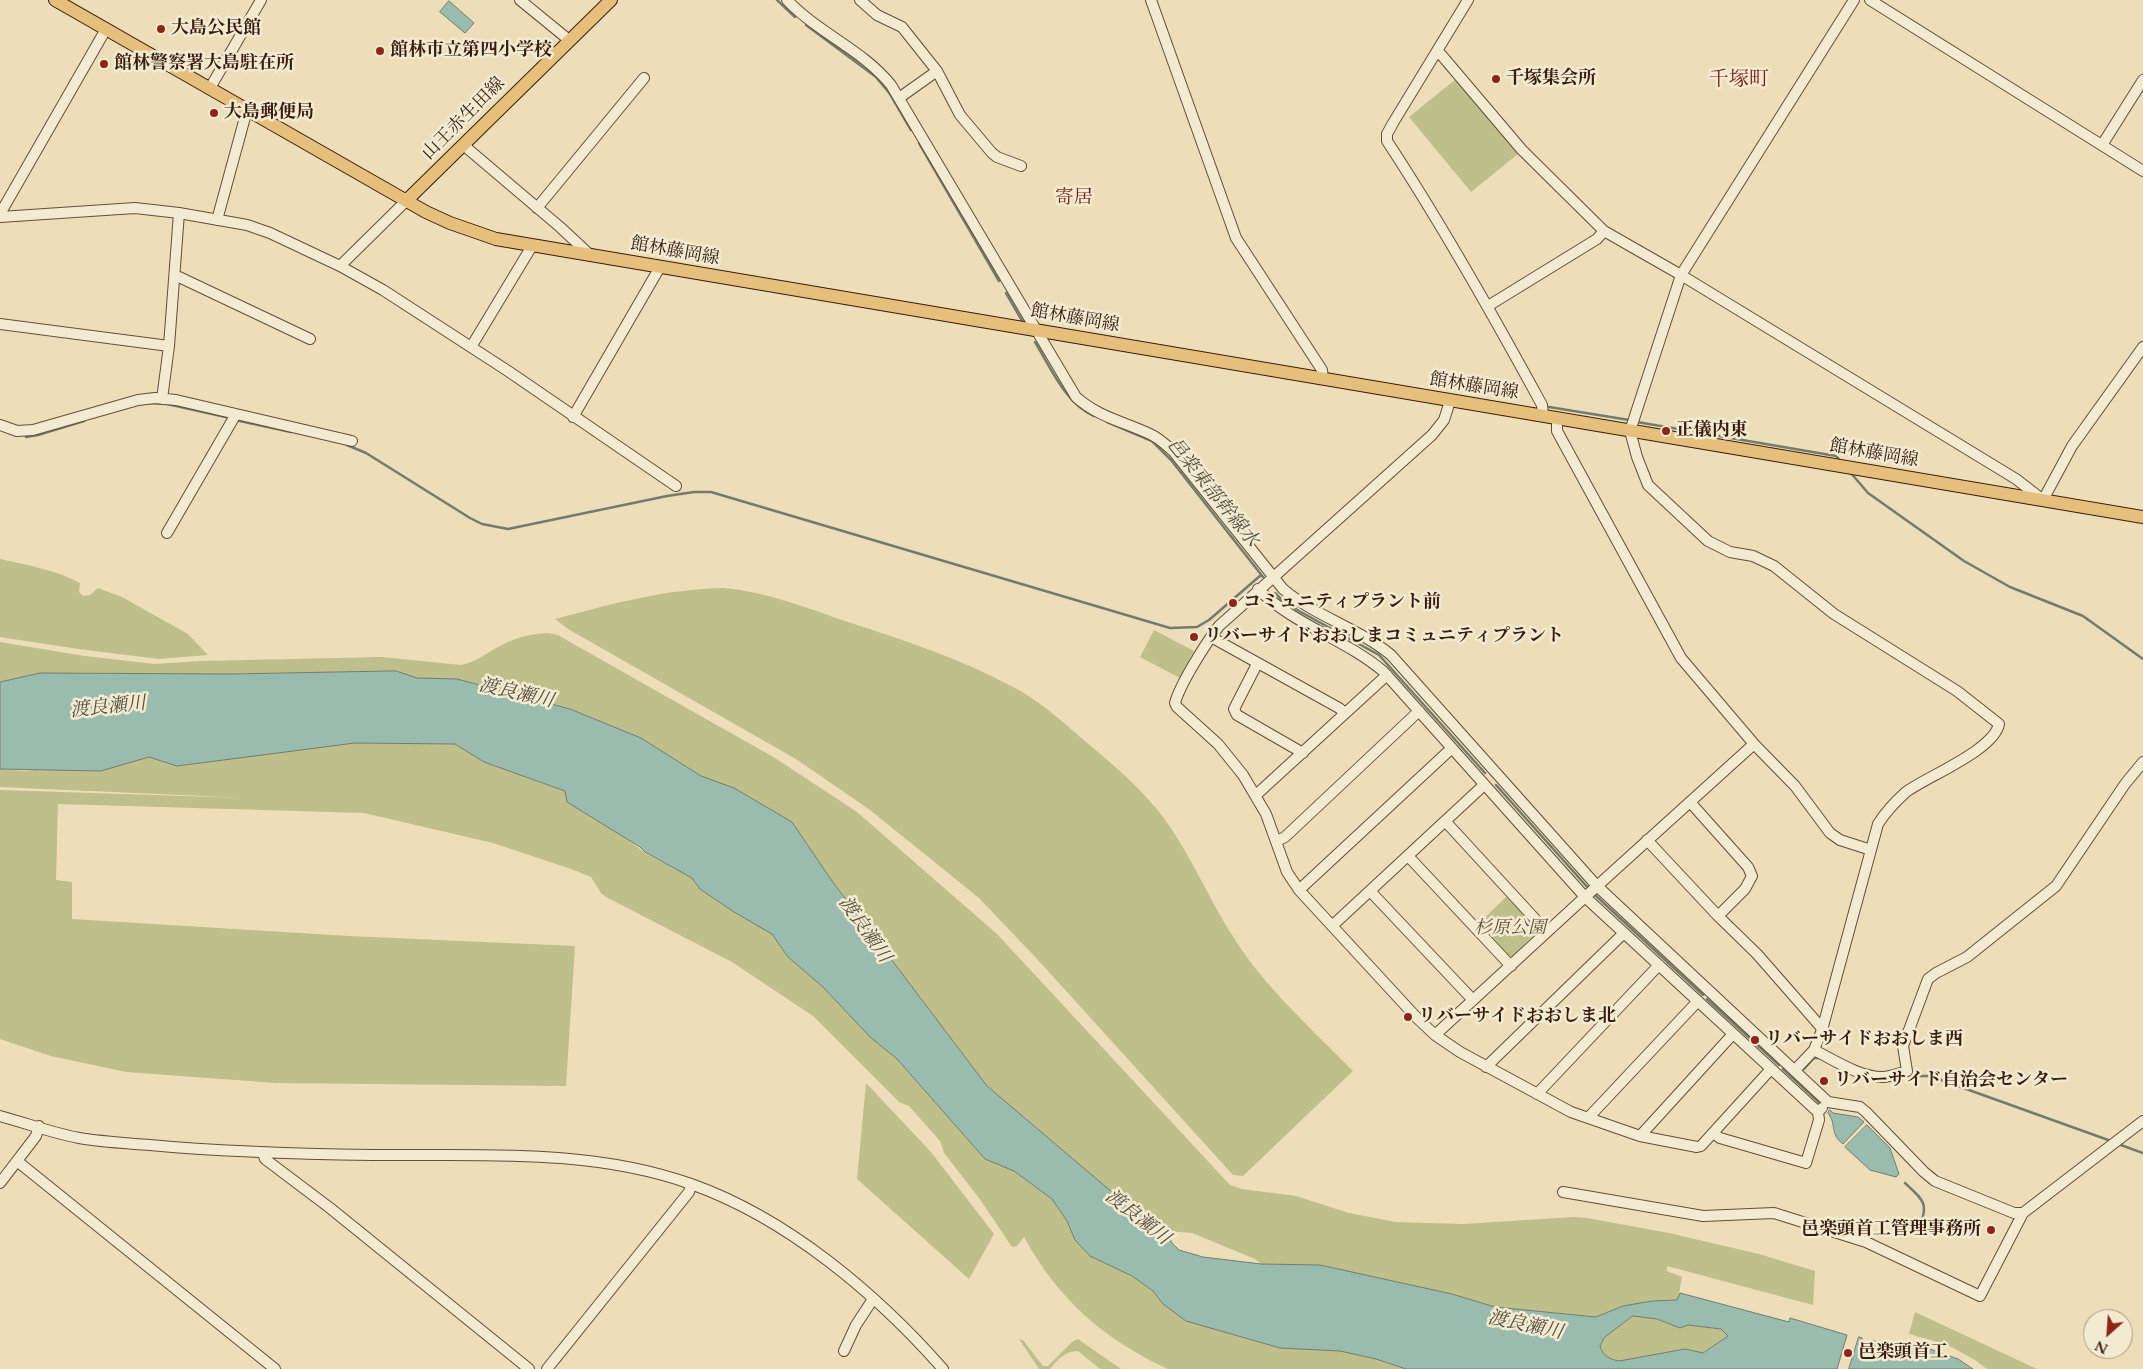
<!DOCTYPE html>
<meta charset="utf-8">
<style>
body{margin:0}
#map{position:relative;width:2143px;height:1369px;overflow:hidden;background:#eddeb9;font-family:Cardo,serif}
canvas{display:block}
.north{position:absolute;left:2083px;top:1309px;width:50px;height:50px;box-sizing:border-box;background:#f3ead2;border:1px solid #a89884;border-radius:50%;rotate:206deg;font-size:14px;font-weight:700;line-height:20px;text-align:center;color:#381d0e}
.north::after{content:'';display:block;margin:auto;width:18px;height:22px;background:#8f2418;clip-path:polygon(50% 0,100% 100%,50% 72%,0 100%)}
</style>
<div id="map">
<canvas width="2143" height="1369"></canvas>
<div class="north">N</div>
</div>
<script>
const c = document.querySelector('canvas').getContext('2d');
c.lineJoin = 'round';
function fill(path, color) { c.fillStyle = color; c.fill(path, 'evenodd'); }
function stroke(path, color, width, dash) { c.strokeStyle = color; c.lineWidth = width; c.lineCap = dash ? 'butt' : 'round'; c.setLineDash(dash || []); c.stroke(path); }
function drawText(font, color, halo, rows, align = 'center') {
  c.font = font + ' Cardo,"Noto Serif JP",serif'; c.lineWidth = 5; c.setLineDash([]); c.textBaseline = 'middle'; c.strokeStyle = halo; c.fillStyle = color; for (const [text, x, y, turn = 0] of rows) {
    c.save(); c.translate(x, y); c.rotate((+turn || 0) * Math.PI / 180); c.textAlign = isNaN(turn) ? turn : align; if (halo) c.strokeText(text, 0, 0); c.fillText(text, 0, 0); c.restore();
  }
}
fill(new Path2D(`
 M1456,79L1518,154L1471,192L1409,117Z
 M0,559C27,565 56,570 80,583L79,592L83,596L90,595L98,588L122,597L188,634L208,655L159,659L78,649L0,637Z
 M724,588C767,592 807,608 848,622C903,640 962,659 1013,687C1040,701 1063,722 1086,742C1110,762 1135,783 1155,807C1187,845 1205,893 1232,935C1264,987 1311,1028 1353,1071L1243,1176L1233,1175L1038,960L979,898L870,810L796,759L568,629L555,619C612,604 665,589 724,588Z
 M1154,630L1194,651L1180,678L1140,657Z
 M547,633L558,635L570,642L775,758L857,812L997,934L1230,1185L1242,1189L1296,1196L1349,1213L1396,1222L1463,1224L1573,1217L1587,1218L1669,1233L1759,1254L1815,1271L1813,1305L1667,1266V1271L1682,1277L1678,1300L1652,1301L1623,1306L1597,1317L1495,1307L1452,1294L1320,1265L1261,1264L1255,1259L1192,1233L1166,1231L1119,1198L987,1086L832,881L792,822L734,788L701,776L641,738L570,709L457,679L417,678L396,671L230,674L40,673L0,682V642L85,656L155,664L200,661L382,657L461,665C477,662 489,651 504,644C517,637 532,634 547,633Z
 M355,743L455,744L484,762L565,791L645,853L692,878L700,889L734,912L772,934L788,957L823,987L870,1037L897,1059L985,1159L1014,1171L1052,1199L1067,1221L1075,1240L1090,1256L1132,1276L1153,1291L1163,1304L1237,1336L1280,1348L1340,1351L1376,1359L1406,1369H1168C1104,1340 1058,1299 1024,1237L1017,1246L1012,1247L979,1198L944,1153L940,1141L909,1106L899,1102L813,1016L732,962L606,897L601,893L591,877L571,869L493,843L364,813L58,804L56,880L72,882V919L349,936L575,946L566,1086L276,1083L126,1072L51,1056L0,1039V790L246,798L0,787V769L23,771L125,763L149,757L177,766Z
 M1507,896L1536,927V933L1512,956H1507L1477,925Z
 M866,1083L931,1152L994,1234L969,1279L857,1179Z
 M1915,1312L2037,1369H1987L1975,1360L1948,1345L1909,1334Z
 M1633,1316L1657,1319L1680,1328L1687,1325L1721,1329L1728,1336L1703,1353L1685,1349L1619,1361C1609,1359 1603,1356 1600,1346L1604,1338Z
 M1019,1339L1023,1340L1043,1366H1048L1072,1342L1078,1339L1121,1369H1100L1078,1351C1065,1351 1057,1360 1050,1369H1039Z`), '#bfbf8b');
const water = new Path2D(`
 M449,1L474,23L465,33L440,12Z
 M396,671L417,678L457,679L570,709L641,738L701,776L734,788L792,822L832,881L987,1086L1119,1198L1166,1231L1172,1243L1179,1250L1203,1257L1261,1264L1320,1265L1452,1294L1495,1307L1596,1317L1623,1306L1652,1301L1677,1300L1680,1293L1789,1322L1790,1318L1847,1335L1837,1369H1406L1376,1359L1340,1351L1280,1348L1186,1321L1163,1304L1153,1291L1132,1276L1090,1256L1075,1240L1067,1221L1052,1199L1014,1171L985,1159L897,1059L870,1037L823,987L788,957L772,934L734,912L700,889L692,878L645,852L640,847L567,802L565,791L484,762L455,744L355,743L177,766L149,757L101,771L0,769V682L40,673L230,674ZM1633,1316L1657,1319L1680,1328L1688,1325L1721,1329L1728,1336L1703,1353L1685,1349L1619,1361C1609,1359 1603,1356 1600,1346L1604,1338Z
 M1830,1110L1833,1113L1858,1117L1864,1122L1843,1144C1829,1133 1837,1124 1828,1113Z
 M1867,1125L1890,1148L1899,1174L1896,1177L1870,1170L1845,1147Z
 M1859,1337L1862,1338V1341L1870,1343L1871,1340L1882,1343L1881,1347L1903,1353L1907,1341L1958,1359L1973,1369H1849Z`);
fill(water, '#99bcae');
stroke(water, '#727c6e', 1);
stroke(new Path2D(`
 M777,0L795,17
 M806,25L876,77L890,94L911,130
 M919,143L999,281
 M1006,293L1024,324
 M1035,342C1051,368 1065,403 1094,416
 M149,403L167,404L230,418
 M1549,407L1629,420
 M235,420L291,432
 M1107,422L1152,441L1171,460L1263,577
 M1637,422L1836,456L1841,462
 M26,437L38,435L84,421
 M347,445L366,453L470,518L482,524L508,529L667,496L694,492H711L1170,628L1197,627L1209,620L1261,575
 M1850,472L1868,493L1964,561L2010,587L2083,616L2143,659
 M1275,593L1283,601L1299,611L1379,655L1485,773
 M1496,785L1589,889
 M1595,895L1703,995
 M1707,999L1779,1065
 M1801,1067L1804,1069L1814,1058H1821
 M1783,1069L1822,1105
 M1906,1076H1930L2111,1141
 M2118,1144L2143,1153
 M1905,1183C1922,1199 1930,1203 1919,1227`), '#727c6e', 2.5);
const minor = new Path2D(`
 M520,0L569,40
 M787,0C818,33 863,50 891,85L1076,397C1098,417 1125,422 1150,434C1159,438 1166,445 1173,451L1283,589C1315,616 1358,628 1391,655L1597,886L1828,1102L1860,1107L1866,1112L1924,1172L1935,1181L2014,1213H2023L2143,1121
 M860,0L877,15L902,27L937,71L960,115L992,153L997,157L1021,166
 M1151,0L1236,238L1322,370L1323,379
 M1468,0L1393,123L1387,134V141C1443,226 1493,315 1542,405L1543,416
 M1870,0L2143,171
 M1438,51L1522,150L1604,231L1681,275L2016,479L2043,500L2072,446L2143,347
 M210,88L261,0
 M899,98L937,71
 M465,143L468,149L560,227L590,255
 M2102,145L2143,80
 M537,208L644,78
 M0,214L106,29
 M0,217L135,208L179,213L247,225L270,233L340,266L383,290L508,371L676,486
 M217,220L247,110
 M340,266L406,201
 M175,278L179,277L310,339
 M1488,306L1597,239L1604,231
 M0,324L169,346
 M471,347L532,246
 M162,399L169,346L179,213
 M1450,401L1444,420L1432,435L1219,626C1206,643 1180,684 1175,703L1177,707L1218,744L1243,775L1266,814L1287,872L1299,890L1417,1018L1435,1035L1460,1052L1571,1112L1640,1136L1697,1147L1701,1146L1771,1069
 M573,417L660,267
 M1557,418V431L1681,658L1754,744L1795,786L1830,833L1840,840L1871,850
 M0,425L17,431L33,430L138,400L155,398L176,400L352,441
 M167,533L236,414
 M1258,589C1294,625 1345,639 1383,671L1585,897L1818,1112
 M1211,637L1339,708L1345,713
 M1257,664L1234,709L1237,715L1303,753
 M1256,795L1387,675
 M1690,802L1748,867L1752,876L1745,889L1718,916
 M1445,821L1547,932
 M1647,840L1718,916L1757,954L1820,1026L1822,1030L1814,1050L1795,1070
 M1277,841L1285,837L1419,711
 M1408,856L1511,966
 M1299,890L1452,748
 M1370,891L1473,1000
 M1332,926L1484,785
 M1822,1030L1878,824C1885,813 1896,801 1906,792C1928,776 1994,750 1999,724L1957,691L1834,614L1774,566L1753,556L1730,552L1708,541L1648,485L1637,457L1630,431L1681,275L1854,0
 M1435,1035L1585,897L1754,744
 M1814,1050C1834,1060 1861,1078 1884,1077C1892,1076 1900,1073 1907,1071L1903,1046L1928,979L1936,973L1967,957L2056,886L2125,784L2143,762
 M1486,1067L1624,933
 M1537,1094L1659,965
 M0,1116C26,1123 52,1133 79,1138C102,1142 126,1143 150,1145C224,1152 298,1154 373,1155C478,1156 591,1148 691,1184C787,1218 876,1293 943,1369
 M1588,1118L1698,1001
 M1713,1133L1720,1138L1806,1163L1819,1120L1818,1112L1822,1108
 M1640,1136L1733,1034
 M263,1153L265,1159L330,1208L529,1369
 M17,1161L275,1369
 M0,1183L36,1136L39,1126
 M1563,1192L1703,1216L1774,1213L1866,1242L1980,1296L2023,1213
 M844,1351L856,1325L873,1299
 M547,1369L689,1192L691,1184`);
const major = new Path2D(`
 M55,0L426,212L450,223L496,239L2143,517
 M406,201L611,0`);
stroke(minor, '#654d39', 12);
stroke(major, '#381d0e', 14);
stroke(minor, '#f3ead2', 10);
stroke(major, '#e6bf7c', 12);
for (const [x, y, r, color] of [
 [161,29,5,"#8f2418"],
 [380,51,5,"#8f2418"],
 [104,64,5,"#8f2418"],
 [1496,79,5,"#8f2418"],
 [214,113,5,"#8f2418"],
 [1666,431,5,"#8f2418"],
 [1233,603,5,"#8f2418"],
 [1194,637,5,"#8f2418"],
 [1408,1017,5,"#8f2418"],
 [1755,1040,5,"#8f2418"],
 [1824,1081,5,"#8f2418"],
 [1991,1230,5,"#8f2418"],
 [1848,1353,5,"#8f2418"]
]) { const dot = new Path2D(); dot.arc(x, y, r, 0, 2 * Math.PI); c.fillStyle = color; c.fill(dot); stroke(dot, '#f3ead2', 2); }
drawText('bold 18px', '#381d0e', '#f3ead2', [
 ["大島公民館",171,29],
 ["館林市立第四小学校",390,51],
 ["館林警察署大島駐在所",114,64],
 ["千塚集会所",1506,79],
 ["大島郵便局",224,113],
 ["正儀内東",1676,431],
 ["コミュニティプラント前",1243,603],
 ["リバーサイドおおしまコミュニティプラント",1204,637],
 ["リバーサイドおおしま北",1418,1017],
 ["リバーサイドおおしま西",1765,1040],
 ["リバーサイド自治会センター",1834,1081],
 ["邑楽頭首工管理事務所",1981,1230,"right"],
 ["邑楽頭首工",1858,1353]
], 'left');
drawText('18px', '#381d0e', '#f3ead2', [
 ["山王赤生田線",464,119,-45],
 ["館林藤岡線",675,252,10],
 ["館林藤岡線",1075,319,10],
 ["館林藤岡線",1474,387,9],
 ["館林藤岡線",1874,454,10]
]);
drawText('italic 18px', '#604e34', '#f3ead2', [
 ["杉原公園",1510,929]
]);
drawText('19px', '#7a1f14', '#f3ead2', [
 ["寄居",1074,199]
]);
drawText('italic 19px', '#554d3e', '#f3ead2', [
 ["邑楽東部幹線水",1212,493,51],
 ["渡良瀬川",516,694,13],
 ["渡良瀬川",108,708,-6],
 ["渡良瀬川",864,930,55],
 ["渡良瀬川",1137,1218,38],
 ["渡良瀬川",1525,1326,12]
]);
drawText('20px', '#7a1f14', '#f3ead2', [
 ["千塚町",1739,80]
]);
</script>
